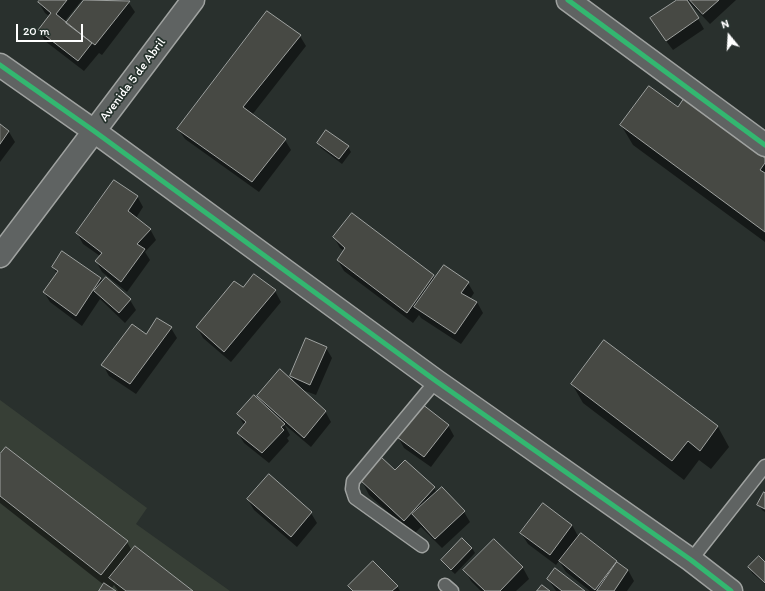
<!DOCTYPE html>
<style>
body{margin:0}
#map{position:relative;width:765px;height:591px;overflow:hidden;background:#29302d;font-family:Itim,sans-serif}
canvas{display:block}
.north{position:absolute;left:709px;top:16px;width:40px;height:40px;-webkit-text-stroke:3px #26332d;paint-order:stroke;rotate:342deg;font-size:11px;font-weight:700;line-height:16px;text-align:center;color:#fff}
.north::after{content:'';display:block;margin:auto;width:14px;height:18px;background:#fff;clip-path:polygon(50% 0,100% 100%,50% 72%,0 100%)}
.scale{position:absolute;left:16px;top:24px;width:67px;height:18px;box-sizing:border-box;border:2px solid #fff;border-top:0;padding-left:5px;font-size:12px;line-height:14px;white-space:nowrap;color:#fff;-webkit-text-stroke:3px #26332d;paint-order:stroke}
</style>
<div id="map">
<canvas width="765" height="591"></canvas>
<div class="north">N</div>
<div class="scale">20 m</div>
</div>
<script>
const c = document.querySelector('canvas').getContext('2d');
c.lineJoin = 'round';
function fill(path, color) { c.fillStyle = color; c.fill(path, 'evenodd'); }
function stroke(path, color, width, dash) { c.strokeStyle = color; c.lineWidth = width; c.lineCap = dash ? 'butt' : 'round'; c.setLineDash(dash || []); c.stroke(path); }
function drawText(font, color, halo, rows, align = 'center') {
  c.font = font + ' Itim,sans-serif'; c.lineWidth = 3.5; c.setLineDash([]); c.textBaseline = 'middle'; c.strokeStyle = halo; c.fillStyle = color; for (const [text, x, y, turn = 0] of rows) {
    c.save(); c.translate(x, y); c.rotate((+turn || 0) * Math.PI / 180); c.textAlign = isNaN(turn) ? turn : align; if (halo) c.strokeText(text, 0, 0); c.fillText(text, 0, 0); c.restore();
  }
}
fill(new Path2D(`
 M0,400L147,508L136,524L230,591H0Z`), '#373f36');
fill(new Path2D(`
 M41,0H82L64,22L67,24L85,0H127L135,12L102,55L99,53L84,71L45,41L39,30L50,17L45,13L39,3Z
 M678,0H687L704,29L673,50L657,29Z
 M687,0H736L710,24Z
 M300,36L306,46L252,115L285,140L291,150L259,192L185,139L178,129Z
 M678,109L765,159V242L633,145L621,125Z
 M0,126L9,132L15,142L0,162Z
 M318,143L348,147L351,152L342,164L321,148Z
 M137,196L143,207L136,218L150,229L156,240L145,252L150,260L127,292L102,272L96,261L100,256L83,244L77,233Z
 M334,237L433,275L435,280L468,283L474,293L470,299L477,302L483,313L461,344L421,318L419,315L413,323L344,271L338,261L344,251L340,248Z
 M63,253L101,279L103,282L106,278L130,300L136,310L125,323L100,299L82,326L50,302L44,292L57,274L53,267Z
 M243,289L275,291L281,302L231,362L203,338L197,327Z
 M171,328L177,338L136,394L109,376L103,365L146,335Z
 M307,339L326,348L332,358L316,395L300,389L325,411L331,422L311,447L284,424L290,435L287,438L289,441L269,463L244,443L238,433L244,425L238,414L263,405L258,396L295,383L291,376Z
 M604,341L718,427L729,447L711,469L699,460L684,480L583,403L572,384Z
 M448,425L454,436L431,467L404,448L398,437Z
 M0,456L127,542L132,551L191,591H118L114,585L111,589L115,591H100L104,585L0,503Z
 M395,472L434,488L437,493L442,488L464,512L470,522L442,548L421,527L413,535L369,495L361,479Z
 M765,494V512L762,510L759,505Z
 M248,500L311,513L317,523L297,547L254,510Z
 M572,525L579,538L582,534L628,570L634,581L627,591H590L566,572L559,561L556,565L528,544L521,533Z
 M494,541L523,568L529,579L516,591H481L471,581L465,570Z
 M472,548L475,553L455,574L445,565L442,560Z
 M765,563V584L752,573L750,567Z
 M548,579L583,591H556Z
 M349,586H397L400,591H352Z`), '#0007');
const building = new Path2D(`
 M40,0H67L56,14L92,43L78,61L38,30L51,13L38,2Z
 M84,0L130,1L95,45L66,23Z
 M677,0H687L699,18L666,41L650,18Z
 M690,0H719L703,14Z
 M267,11L301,35L243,107L286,139L252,182L177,129Z
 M649,86L678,107L684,98L765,158V163L760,170L765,173V232L620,125Z
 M0,124L9,131L0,144Z
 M326,130L349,146L339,159L317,143Z
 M114,180L138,196L128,211L151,229L137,244L145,249L121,282L95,261L102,253L76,233Z
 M352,213L434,275L407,313L337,260L345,248L333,237Z
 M62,251L101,278L76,316L43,292L58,271L52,267Z
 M444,265L469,282L461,293L477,302L455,334L414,307Z
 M254,274L276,290L224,352L196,327L234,281L243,287Z
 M106,277L131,299L119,313L94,291Z
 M157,318L172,327L130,384L101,365L132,324L146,334Z
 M306,338L327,347L310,385L290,376Z
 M604,340L718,426L700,451L688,441L672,461L571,384Z
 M280,369L326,411L304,438L257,396Z
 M254,395L285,424L281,427L284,430L262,453L237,433L246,422L237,414Z
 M422,404L449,425L424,457L397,437Z
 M6,447L128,541L101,575L0,496V454Z
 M381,457L395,470L405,460L435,487L404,521L359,479Z
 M269,474L312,512L291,537L247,499Z
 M442,487L465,511L435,539L412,514Z
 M764,492L765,493V509L757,505Z
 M543,503L572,525L550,555L520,533Z
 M581,533L617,561L595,590L559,561Z
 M462,538L472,548L451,570L441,560Z
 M494,539L523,567L500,591H485L463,570Z
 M135,546L193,591H126L109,578Z
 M759,556L765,562V583L748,567Z
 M373,561L398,586L392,591H353L348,586Z
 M617,562L628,570L614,591H597Z
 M555,568L585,591H562L547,579Z
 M104,583L116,591H99Z
 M542,585L550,591H537Z`);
fill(building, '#474944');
stroke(building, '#9fa2a0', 1);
const lane = new Path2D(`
 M422,546L355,498L352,489L353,481L436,381
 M691,560L765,466
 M445,585L452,591`);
const street = new Path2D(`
 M568,0L765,145
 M0,65L94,131L436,381L691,560L731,591
 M0,256L193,0`);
stroke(lane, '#9fa2a0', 15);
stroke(street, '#9fa2a0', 25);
stroke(lane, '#5f6362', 12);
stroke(street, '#5f6362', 22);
stroke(new Path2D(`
 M568,0L765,145
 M0,65L94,131L436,381L691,560L731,591`), '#33b770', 5);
drawText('13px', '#fff', '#26332d', [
 ["Avenida 5 de Abril",133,80,-53]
]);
</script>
